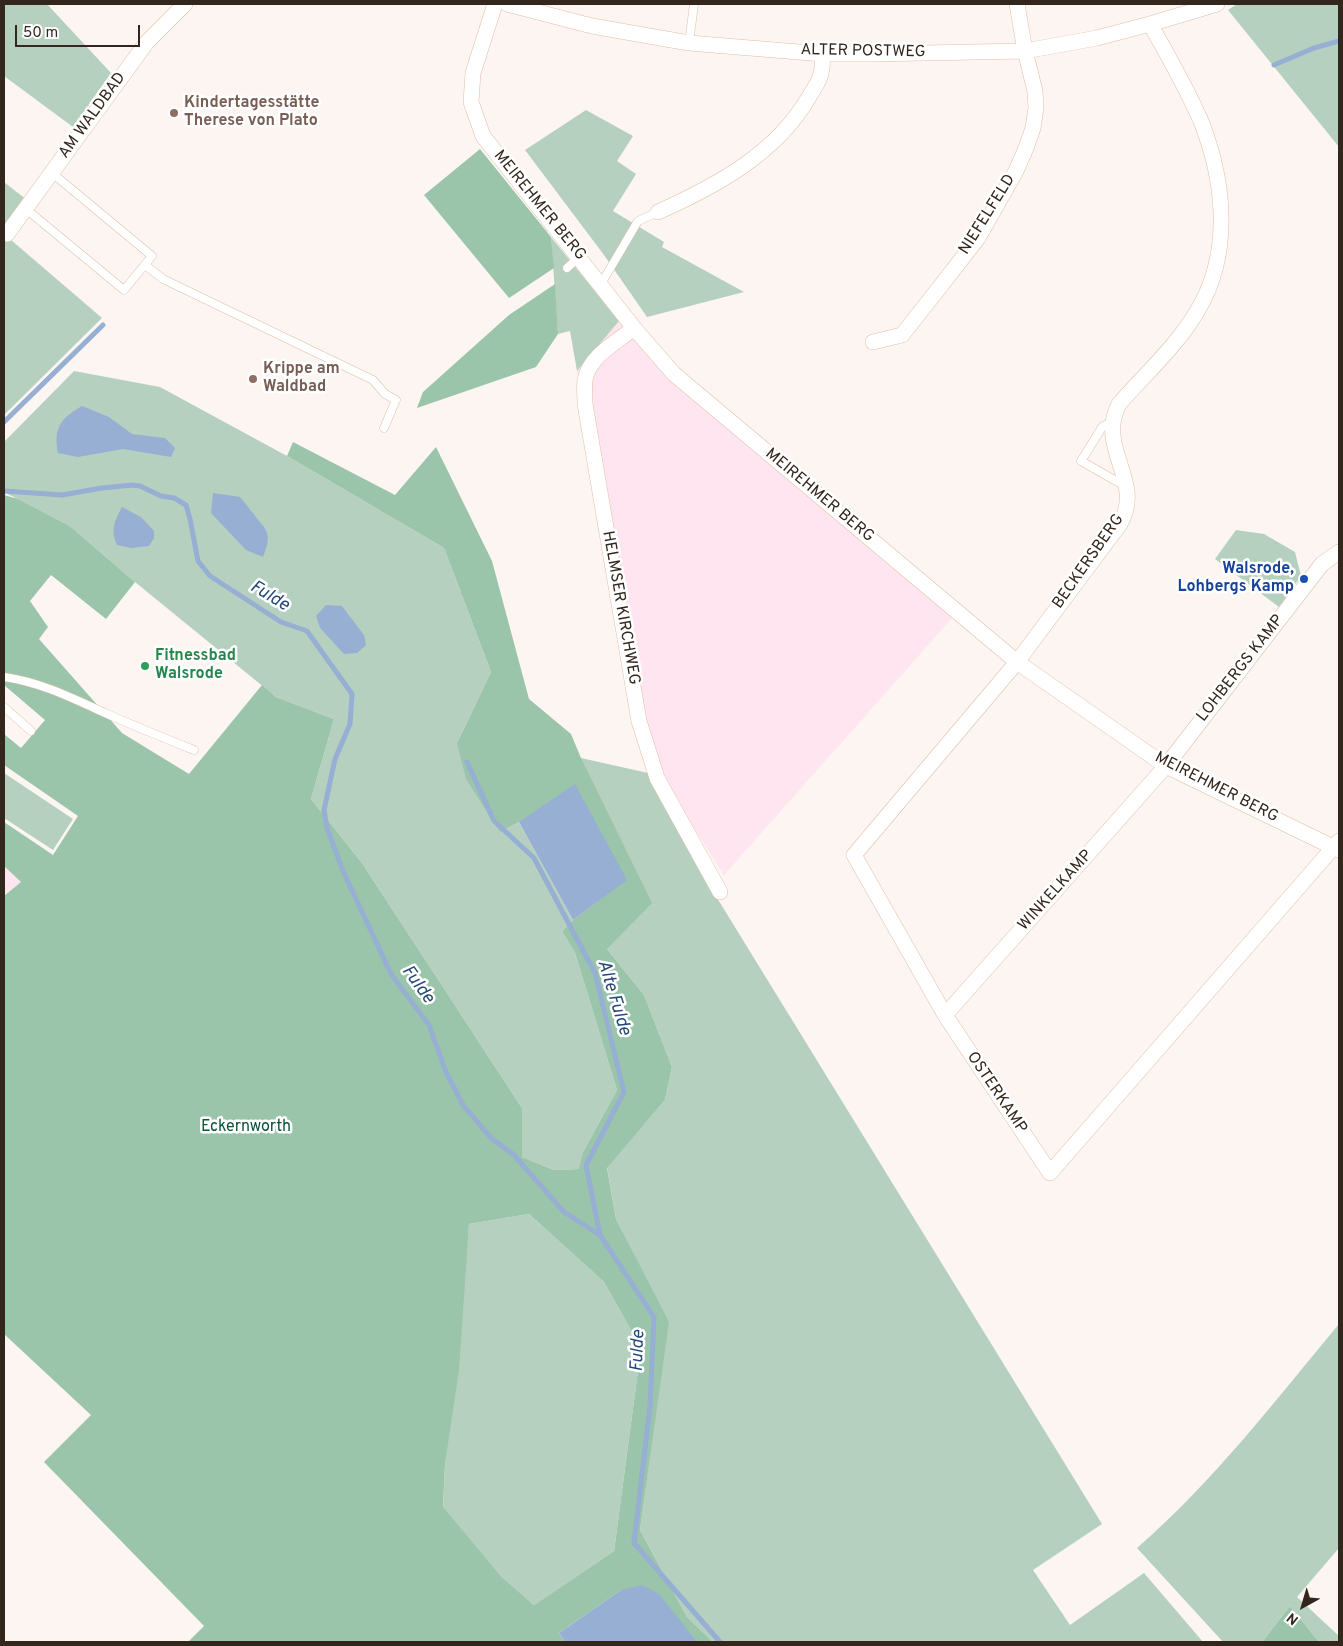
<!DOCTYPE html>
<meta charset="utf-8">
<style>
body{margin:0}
#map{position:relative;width:1343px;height:1646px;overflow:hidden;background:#fcf5f1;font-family:Overpass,sans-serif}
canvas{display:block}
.frame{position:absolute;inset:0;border:5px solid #33261d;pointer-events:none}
.north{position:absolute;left:1278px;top:1581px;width:50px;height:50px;-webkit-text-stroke:4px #fff;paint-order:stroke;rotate:219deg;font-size:14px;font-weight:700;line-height:20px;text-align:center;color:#33261d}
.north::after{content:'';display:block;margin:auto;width:18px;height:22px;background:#33261d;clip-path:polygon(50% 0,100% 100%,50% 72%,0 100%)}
.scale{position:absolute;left:15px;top:25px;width:125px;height:22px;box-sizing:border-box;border:2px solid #33261d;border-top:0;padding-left:6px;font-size:15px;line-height:18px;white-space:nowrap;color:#33261d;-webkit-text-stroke:4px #fff;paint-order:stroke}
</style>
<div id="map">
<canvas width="1343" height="1646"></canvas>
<div class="frame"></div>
<div class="north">N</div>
<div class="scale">50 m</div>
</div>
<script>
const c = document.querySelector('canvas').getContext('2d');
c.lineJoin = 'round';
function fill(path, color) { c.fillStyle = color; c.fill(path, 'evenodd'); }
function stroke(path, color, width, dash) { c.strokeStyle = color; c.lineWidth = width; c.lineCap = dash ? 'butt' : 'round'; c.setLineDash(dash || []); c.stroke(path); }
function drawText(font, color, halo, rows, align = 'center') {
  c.font = font + ' Overpass,sans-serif'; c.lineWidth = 5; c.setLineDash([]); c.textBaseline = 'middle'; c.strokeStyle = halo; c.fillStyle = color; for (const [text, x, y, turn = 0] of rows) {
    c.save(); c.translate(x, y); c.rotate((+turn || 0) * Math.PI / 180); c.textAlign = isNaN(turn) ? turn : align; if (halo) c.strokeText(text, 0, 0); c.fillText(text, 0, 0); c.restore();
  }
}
fill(new Path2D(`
 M619,321L672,383L952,618L724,875L660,775L643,715L577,371Z
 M4,866L21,882L4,896Z`), '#fee5ef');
fill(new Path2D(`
 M4,4H47L111,73L73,127L4,76Z
 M1237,4H1339V147L1228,10Z
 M586,110L633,136L617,161L636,174L613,211L664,242L662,247L744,292L647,317L604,255L525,150Z
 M4,182L27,200L4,232Z
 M4,234L102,318L4,415Z
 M551,237L619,321L577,371L570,331L558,334Z
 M74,371L160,387L287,456L444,548L491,672L457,743L500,832L519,822L573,920L562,931L575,953L617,1090L583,1152L580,1169L554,1170L522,1157V1108L362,863L311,799L334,719L276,697L135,582L70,526L4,492V442Z
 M1236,530L1264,534L1295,552L1301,576L1279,607L1215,559Z
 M581,758L648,773L706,880L1102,1524L1033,1570L1070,1625L1144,1573L1203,1642H713L687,1617L640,1530L668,1322L616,1219L607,1167L665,1100L672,1067L644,995L607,949Z
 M4,773L73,819L53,850L4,818Z
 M529,1214L604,1282L641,1348L614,1551L534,1605L501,1576L443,1508L445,1465L469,1224Z
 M1339,1324V1548L1297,1597L1339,1636V1642H1319L1290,1606L1262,1642H1223L1137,1548C1213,1482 1275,1401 1339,1324Z`), '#b6d0c0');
fill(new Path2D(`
 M480,149L551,237L554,268L509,298L424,195Z
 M555,284L558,334L536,367L417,408L423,392L509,315Z
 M293,442L395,495L436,447L492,561L529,699L571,734L581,758L652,903L607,949L644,995L672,1067L665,1100L607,1168L616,1219L669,1322L640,1530L687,1617L713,1642H697L692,1637L621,1590L559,1633L565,1642H188L204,1626L44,1462L91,1415L4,1334V896L21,882L4,866V822L53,855L78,816L4,765V734L21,748L45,720L4,685V495L18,499L70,526L135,582L106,619L51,575L30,601L48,627L39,639L122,733L189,774L262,685L276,697L334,719L311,799L362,863L522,1108V1157L554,1170L579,1169L583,1152L617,1090L575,953L562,931L573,920L627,879L519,822L500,832L466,779L457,743L491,672L444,548L287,456ZM529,1214L604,1282L641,1348L614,1551L534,1605L501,1576L443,1507L445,1464L459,1370L469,1224Z
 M1290,1606L1319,1642H1262Z`), '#9ac5ab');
fill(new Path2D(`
 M82,406L109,417L132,434L165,438L175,448L171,457L123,449L78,457L58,453C53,428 61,418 82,406Z
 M213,493L240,497L264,527C271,537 267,546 263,557L246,550L211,513Z
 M122,507L141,517L154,531V538L149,546L131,548L117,545C110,530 115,520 122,507Z
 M326,605L342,606L364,635L366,645L357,653L344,654L320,628L316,616Z
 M575,784L627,880L573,920L519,822Z
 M642,1585L659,1594L697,1642H565L559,1633L621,1590Z`), '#96afd2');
stroke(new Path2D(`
 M1274,65L1314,48L1339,41
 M4,422L103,325
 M4,491L62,495L102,488L133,485L140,486L161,496L174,498L186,505L190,519L198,561L210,576L281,622L307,631L352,694L350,724L335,759L324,810L327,828L343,871L391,974L429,1025L446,1072L463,1105L491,1138L513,1154L564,1212L600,1235L654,1317L650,1406L634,1543L720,1642
 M467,762L494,821L534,858L595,973L624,1092L586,1165L600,1235`), '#96afd2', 5);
const lane = new Path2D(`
 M689,43L694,4
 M26,209L124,290L152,256L52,173
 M145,265L163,279L373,380L385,394L396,400L384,428
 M567,268L579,257
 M601,284L638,221L658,212
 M1111,423L1103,426L1081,461L1125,486
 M4,677C40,682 72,698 105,713C134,726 164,738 194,750
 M4,707L31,731`);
const street = new Path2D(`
 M495,4L473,73L471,102L483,136L634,328L674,374L1017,662L1166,766L1339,850
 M507,4L592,26L689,43L823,54H873L1025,51L1097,38L1150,24L1217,4
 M1150,24C1165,50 1180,77 1193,104C1197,113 1202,122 1205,132C1225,188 1230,255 1199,308C1179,344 1146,373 1119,404C1096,449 1145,481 1120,524L1017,662L854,855L945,1015L1050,1173L1339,841
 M658,212C716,186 776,154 809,97C813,90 820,81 821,73C823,67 822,60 823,54
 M7,234L147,42L185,4
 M634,328C617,342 589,356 585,380C584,387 585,396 585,404L639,721L657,778L720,892
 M873,342L902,335L936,292L978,238L1016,171L1026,148L1033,128L1036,108L1035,91L1025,51L1017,4
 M945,1015L1166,766L1322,564L1339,552`);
stroke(lane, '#e0bea7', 9);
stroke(street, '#e0bea7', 16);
stroke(lane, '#fff', 8);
stroke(street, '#fff', 15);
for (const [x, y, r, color] of [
 [174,113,5,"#8d6e63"],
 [253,379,5,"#8d6e63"],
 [1304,579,5,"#1a4fb4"],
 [145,666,5,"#2e9e5b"]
]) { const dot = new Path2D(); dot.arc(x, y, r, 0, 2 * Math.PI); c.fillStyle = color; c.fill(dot); stroke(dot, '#fff', 2); }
drawText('16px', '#33261d', '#fff', [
 ["ALTER POSTWEG",863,52,1],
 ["AM WALDBAD",93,116,-54],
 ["MEIREHMER BERG",539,206,51],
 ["NIEFELFELD",988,215,-58],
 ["MEIREHMER BERG",819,496,40],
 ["BECKERSBERG",1089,562,-55],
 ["HELMSER KIRCHWEG",620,608,80],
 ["LOHBERGS KAMP",1241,669,-52],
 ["MEIREHMER BERG",1216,788,27],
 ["WINKELKAMP",1056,891,-48],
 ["OSTERKAMP",996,1093,56]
]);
drawText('bold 16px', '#785e54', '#fff', [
 ["Kindertagesstätte",184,104],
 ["Therese von Plato",184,122],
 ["Krippe am",263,370],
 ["Waldbad",263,388]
], 'left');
drawText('bold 16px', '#164399', '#fff', [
 ["Walsrode,",1294,570],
 ["Lohbergs Kamp",1294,588]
], 'right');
drawText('bold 16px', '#27864d', '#fff', [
 ["Fitnessbad",155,657],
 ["Walsrode",155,675]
], 'left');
drawText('16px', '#085434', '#fff', [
 ["Eckernworth",246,1128]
]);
drawText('italic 18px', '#254775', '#fff', [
 ["Fulde",269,597,31],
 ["Fulde",417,985,54],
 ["Alte Fulde",613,998,73],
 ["Fulde",639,1351,-88]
]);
</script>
